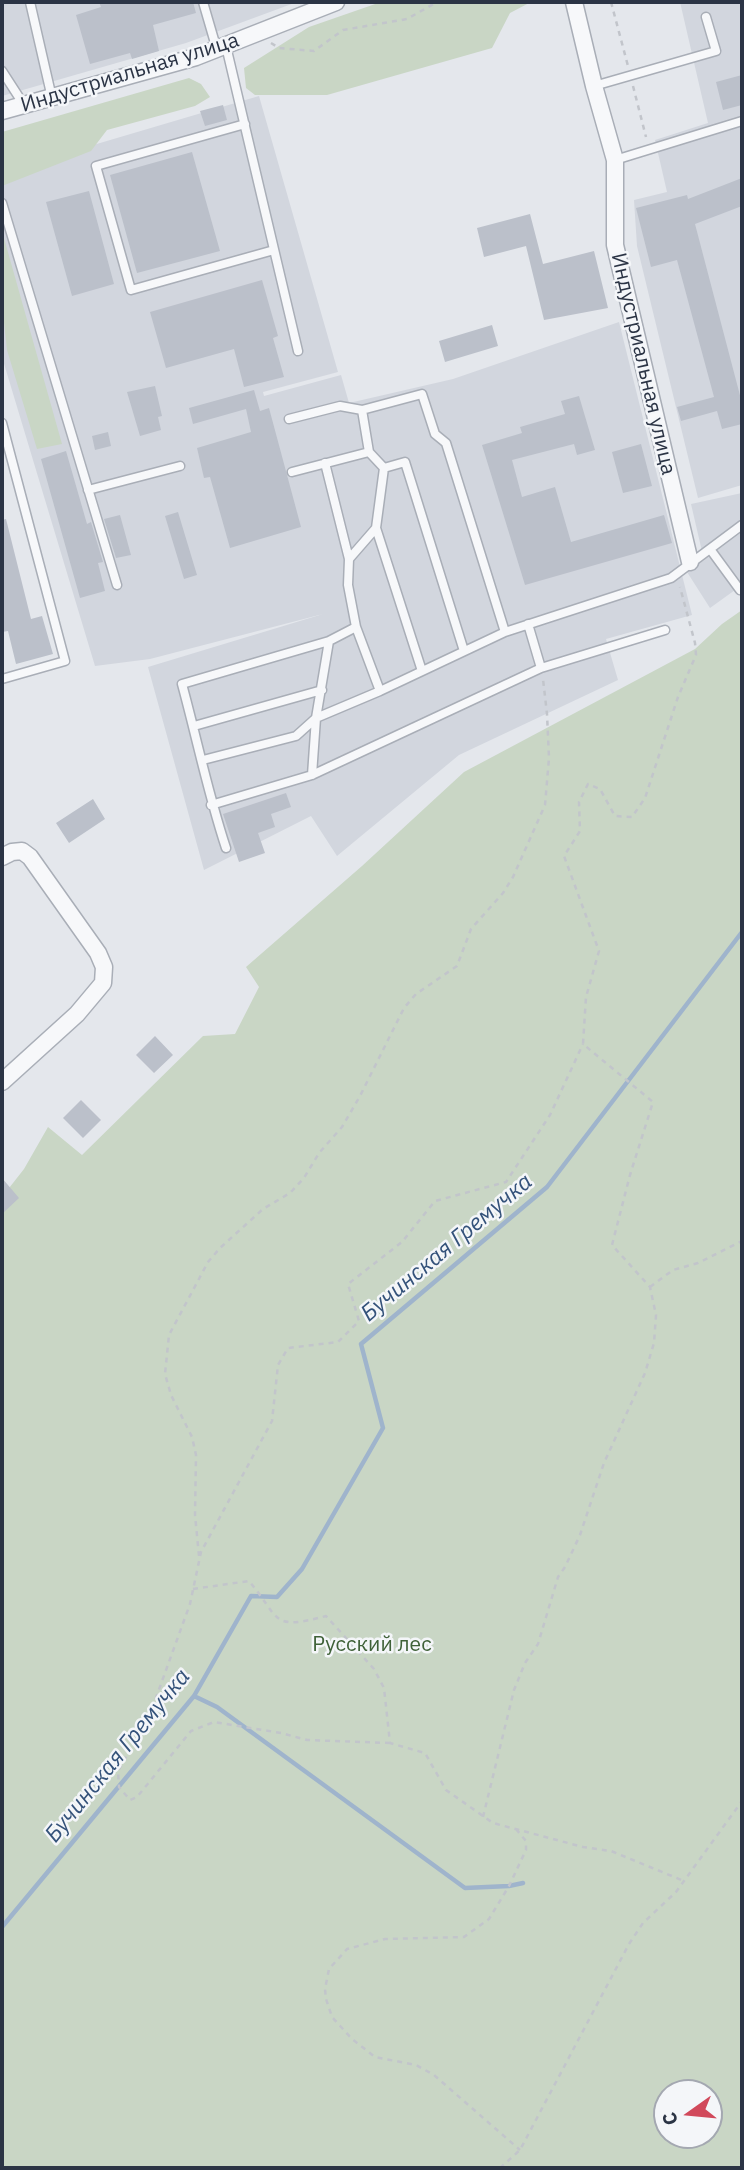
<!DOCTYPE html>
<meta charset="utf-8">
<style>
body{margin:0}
#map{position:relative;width:744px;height:2170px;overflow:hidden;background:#e4e7ec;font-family:"IBM Plex Sans",sans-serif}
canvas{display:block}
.frame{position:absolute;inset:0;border:4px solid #2b3445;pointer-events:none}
.north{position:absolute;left:653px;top:2079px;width:70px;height:70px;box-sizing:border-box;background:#f4f6f9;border:2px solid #a4a8b1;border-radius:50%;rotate:255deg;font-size:19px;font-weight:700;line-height:28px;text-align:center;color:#2b3445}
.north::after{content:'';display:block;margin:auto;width:24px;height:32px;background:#d1495b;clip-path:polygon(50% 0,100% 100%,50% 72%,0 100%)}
</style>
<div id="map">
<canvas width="744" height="2170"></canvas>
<div class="frame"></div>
<div class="north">С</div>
</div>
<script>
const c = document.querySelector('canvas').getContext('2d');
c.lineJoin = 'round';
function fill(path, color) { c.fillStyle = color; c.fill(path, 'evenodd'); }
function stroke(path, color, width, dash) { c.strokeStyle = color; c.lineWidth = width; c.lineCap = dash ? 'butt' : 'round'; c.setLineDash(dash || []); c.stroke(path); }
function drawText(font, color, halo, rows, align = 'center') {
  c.font = font + ' "IBM Plex Sans",sans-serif'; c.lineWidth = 5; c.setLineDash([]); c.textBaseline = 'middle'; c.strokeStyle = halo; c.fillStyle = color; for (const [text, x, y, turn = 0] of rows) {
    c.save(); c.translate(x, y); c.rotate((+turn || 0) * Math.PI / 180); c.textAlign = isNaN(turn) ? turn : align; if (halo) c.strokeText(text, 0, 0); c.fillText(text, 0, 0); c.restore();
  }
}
fill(new Path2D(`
 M2,2H297L186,43L2,96Z
 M680,2H742V485L698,498L637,246L634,200L667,192L655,140L708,123Z
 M259,96L338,372L263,392L264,396L341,375L349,403L453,379L619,322L692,615L606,639L618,680L459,755L337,856L311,816L204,870L148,667L323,614L150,659L95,666L2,357V172Z
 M742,493V585L710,608L687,572L704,560L691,504Z`), '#d2d6de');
fill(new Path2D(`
 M381,2H531L510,13L492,48L327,95H255L246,88L244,68L309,27Z
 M189,78L201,84L210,97L195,106L107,130L91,151L2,186V132Z
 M2,231L62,444L37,449L7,350L2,304Z
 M742,610V2168H2V1197L24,1169L48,1127L82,1155L203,1036L235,1034L259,987L246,967L362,866L464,772L695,649L722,624ZM667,2093H709V2135H667Z`), '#c9d6c5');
stroke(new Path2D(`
 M194,1696L217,1707L465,1888L509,1886L523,1883
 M2,1927L194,1696L251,1596L277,1597L302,1569L383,1428L361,1344L547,1187L742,932`), '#9fb4cc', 4.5);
fill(new Path2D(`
 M99,2H193L196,13L153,25L159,51L132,59L130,53L90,64L76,15L101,7Z
 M742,75V105L723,110L716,82Z
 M223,105L227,120L205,126L200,111Z
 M192,152L220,251L137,273L110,175Z
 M742,178V206L695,224L742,403V424L722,429L717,411L681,421L677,407L714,397L677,260L651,267L636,208L687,195L688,199Z
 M89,191L114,284L72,296L46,202Z
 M530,214L543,264L594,251L608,308L544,320L526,246L484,257L477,228Z
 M262,280L278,336L273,338L284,377L244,387L234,349L166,368L150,312Z
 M492,325L498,346L445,362L439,341Z
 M155,386L162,416L158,417L161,430L140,436L127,392Z
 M254,390L260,411L269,408L301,527L230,548L210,477L204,478L197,448L251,432L246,409L193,424L189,408Z
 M579,396L595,450L577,455L574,444L512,460L522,497L555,487L571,542L664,515L672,543L525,585L482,445L522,433L520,427L565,414L561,401Z
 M108,432L111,446L95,450L92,436Z
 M641,444L652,486L623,493L612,452Z
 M66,451L87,524L91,522L103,562L98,563L105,591L80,598L41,459Z
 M178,512L197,575L184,579L165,516Z
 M120,515L131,555L116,558L104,519Z
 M6,519L31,619L42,616L53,654L16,664L8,631L2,632V520Z
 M286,793L291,807L271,814L275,827L258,833L265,853L239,862L223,814Z
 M93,799L105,819L69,843L56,823Z
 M155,1036L173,1055L154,1073L136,1055Z
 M81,1100L101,1120L83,1138L63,1118Z
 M2,1178L19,1198L2,1214Z`), '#bbc0ca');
const service = new Path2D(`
 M30,2L52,98
 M203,2L217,50
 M226,46L298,351
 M2,71L24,105
 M594,86L716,51L706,17
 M245,124L96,166L131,290L274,250
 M615,160L742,121
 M2,203L117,585
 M289,419L340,406L362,410L422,394L435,434L446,443L505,632
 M2,423L65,661L2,679
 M369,452L384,468
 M325,463L349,559L348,585L356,627L380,691
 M292,472L369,452L362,410
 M88,490L180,466
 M376,528L422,671
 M710,549L740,590L742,588
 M349,559L376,528L384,468L405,462L464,651
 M528,624L541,668
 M194,726L322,690
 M203,760L296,736L316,718L380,691L505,632L671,578L742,525
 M312,775L316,718L329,641L356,627
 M211,805L312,775L541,668L665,630
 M226,848C208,794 197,739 182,684L329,641`);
const minor = new Path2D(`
 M574,2L594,86L615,160V245L690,562
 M2,111L196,57L336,2
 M2,857L12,852L22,851L30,857L98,953L104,967L103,983L77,1014L2,1082`);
stroke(service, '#a9aeb7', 11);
stroke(minor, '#a9aeb7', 19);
stroke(new Path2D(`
 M611,2L628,66
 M271,43L279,48L314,51L343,30L407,19L437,2
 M633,86L646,137
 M650,1287L673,1270L698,1263L742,1241
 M199,1556L195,1515L196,1455L192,1437L171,1395L165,1374L169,1335L208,1262L220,1248L263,1209L290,1193L304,1178L319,1153L342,1127L360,1096L404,1008L416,994L457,966L471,929L503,893L513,877L545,805L549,758L547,714L543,679
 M193,1589L249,1581C281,1619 270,1631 326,1616L374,1669L384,1688L390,1743L425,1753L446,1790L493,1823L583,1847L611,1851L684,1881
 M390,1743L307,1740L281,1733L214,1722L191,1731L137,1797L130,1800L119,1787L118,1771L149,1717L190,1604L201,1552L272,1421L278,1365L288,1348L338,1342L359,1321L348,1284L402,1242L435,1201L506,1182L550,1115L583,1044
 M483,1817L514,1690L525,1663L538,1644L558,1577L565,1567L580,1535L604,1463L645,1373L654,1343L656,1315L650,1287L612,1245L630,1175L653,1102L583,1044L586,997L599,951L564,856L580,831L579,802L588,784L600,789L615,816L632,817L645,798L678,697L696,655L695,643L680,587
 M516,1829L526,1841V1850L509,1886L489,1919L464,1937L385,1939L347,1949L329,1969L325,1989L326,1999L332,2017L352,2039L375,2057L416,2065L434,2075L520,2150
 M500,2168L520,2150L629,1944L643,1923L676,1892L742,1801`), '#c2c5cb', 2.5, [5, 5]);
stroke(service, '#f7f8fa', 8);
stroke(minor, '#f7f8fa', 16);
drawText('21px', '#2b3445', '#f4f6f9', [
 ["Индустриальная улица",130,73,-17],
 ["Индустриальная улица",643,364,77]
]);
drawText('21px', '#3f6138', '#f4f6f9', [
 ["Русский лес",372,1645]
]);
drawText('italic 23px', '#34527a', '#f4f6f9', [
 ["Бучинская Гремучка",447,1248,-40],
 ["Бучинская Гремучка",118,1756,-51]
]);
</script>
